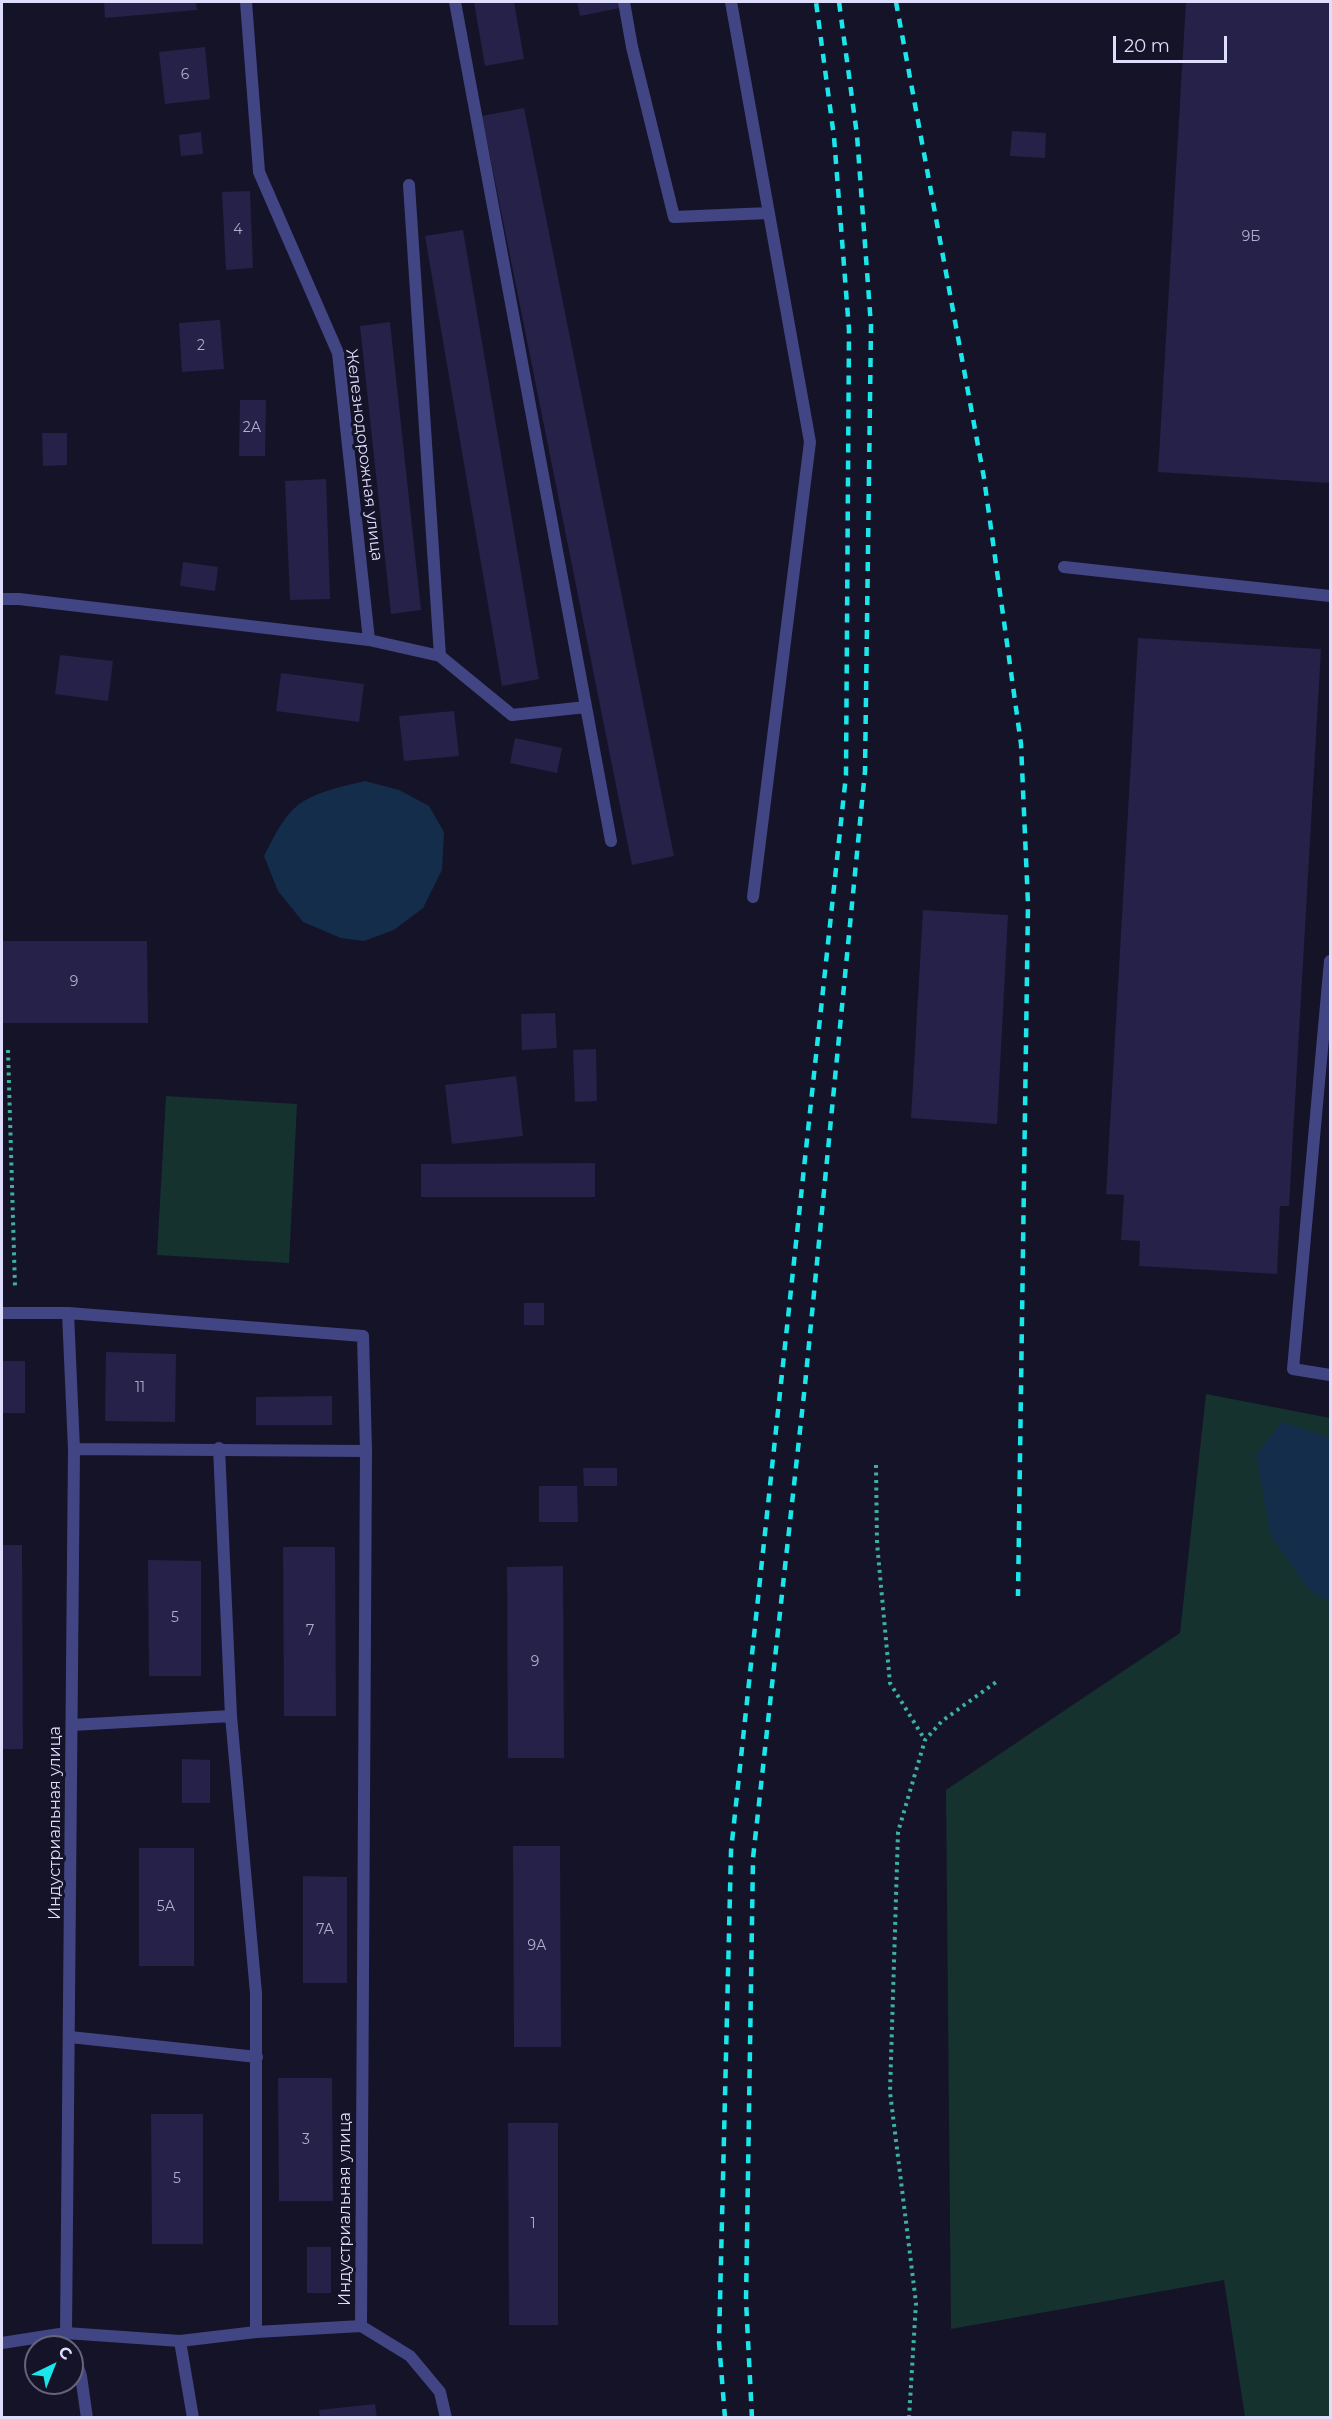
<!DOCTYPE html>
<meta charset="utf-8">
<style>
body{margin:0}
#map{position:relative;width:1332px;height:2419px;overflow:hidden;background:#151328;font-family:Montserrat,sans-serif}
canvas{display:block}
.frame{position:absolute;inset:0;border:3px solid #dfddfc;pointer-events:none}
.north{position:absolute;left:24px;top:2335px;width:60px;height:60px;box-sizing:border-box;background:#151328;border:2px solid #66647d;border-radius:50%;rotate:43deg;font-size:16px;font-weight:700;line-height:24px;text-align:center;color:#dfddfc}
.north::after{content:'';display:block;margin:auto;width:21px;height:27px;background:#1be6ea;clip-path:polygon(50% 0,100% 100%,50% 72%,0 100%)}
.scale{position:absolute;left:1113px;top:36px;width:114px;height:27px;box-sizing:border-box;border:3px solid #dfddfc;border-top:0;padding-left:8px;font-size:18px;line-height:21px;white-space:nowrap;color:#dfddfc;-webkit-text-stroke:4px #151328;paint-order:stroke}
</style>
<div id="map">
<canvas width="1332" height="2419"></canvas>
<div class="frame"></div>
<div class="north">С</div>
<div class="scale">20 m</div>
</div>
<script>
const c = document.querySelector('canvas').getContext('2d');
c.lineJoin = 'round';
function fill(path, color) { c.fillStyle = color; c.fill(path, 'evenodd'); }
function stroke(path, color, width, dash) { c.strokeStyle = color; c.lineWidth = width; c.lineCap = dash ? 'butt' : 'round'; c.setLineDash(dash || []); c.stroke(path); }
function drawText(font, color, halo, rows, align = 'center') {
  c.font = font + ' Montserrat,sans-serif'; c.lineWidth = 6; c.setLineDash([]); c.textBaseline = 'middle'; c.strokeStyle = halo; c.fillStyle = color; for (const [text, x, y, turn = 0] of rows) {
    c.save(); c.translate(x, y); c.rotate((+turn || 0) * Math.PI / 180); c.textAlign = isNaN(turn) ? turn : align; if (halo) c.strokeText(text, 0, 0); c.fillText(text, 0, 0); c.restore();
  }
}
fill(new Path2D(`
 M166,1096L297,1104L289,1263L157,1255Z
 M1206,1394L1330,1418V2417H1245L1224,2280L951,2329L946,1790L1180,1633Z`), '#16322f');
fill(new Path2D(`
 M365,781L399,790L429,806L444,832L442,870L423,908L394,930L364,941L341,938L303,922L278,891L264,856C273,839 282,818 298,805C315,792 344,786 365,781Z
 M1282,1422L1330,1438V1602L1310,1591L1271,1536L1256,1455Z`), '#142d4b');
fill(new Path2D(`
 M104,2H196L197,10L105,18Z
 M474,2H514L524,59L485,66Z
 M577,2H619L620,8L580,16Z
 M1186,2H1330V483L1158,472Z
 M205,47L210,99L165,104L159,52Z
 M524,108L674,856L632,865L482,116Z
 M1012,131L1046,133L1045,158L1010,156Z
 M201,132L203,154L181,156L179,135Z
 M250,191L253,268L226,270L222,192Z
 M463,230L539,679L502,686L425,236Z
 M220,320L224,369L182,372L179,323Z
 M390,322L421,610L391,614L360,326Z
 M240,400H266L265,456H239Z
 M42,433H67V465L43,466Z
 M326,479L330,599L290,600L285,481Z
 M183,562L218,567L215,591L180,586Z
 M1138,638L1321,649L1289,1206H1280L1277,1274L1139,1266L1140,1241L1121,1240L1124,1195L1106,1194Z
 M60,655L113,661L108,701L55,694Z
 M281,673L364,684L359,722L276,711Z
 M454,711L459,756L404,761L399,716Z
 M515,738L562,748L557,773L510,763Z
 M923,910L1008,915L997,1124L911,1118Z
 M2,941H147L148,1023H2Z
 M555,1013L557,1048L522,1050L521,1014Z
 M596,1049L597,1101L575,1102L573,1050Z
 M516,1076L523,1136L452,1144L445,1085Z
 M595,1163V1197H421V1164Z
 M524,1303H544V1325H524Z
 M106,1352L176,1354L175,1422L105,1421Z
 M2,1361H25V1413H2Z
 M332,1396V1425H256V1397Z
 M583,1468H617V1486H584Z
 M539,1486H577L578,1522H539Z
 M2,1545H22L23,1749H2Z
 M283,1547H335L336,1716H284Z
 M148,1560L201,1561V1676H149Z
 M563,1566L564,1758H508L507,1567Z
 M182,1759L210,1760V1803H182Z
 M513,1846H560L561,2047H514Z
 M139,1848H194V1966H139Z
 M303,1876L347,1877V1983H303Z
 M278,2078H332L333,2201H279Z
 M151,2114H203V2244H152Z
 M508,2123H558V2325H509Z
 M307,2247H331V2293H307Z
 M375,2404L377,2418H320L319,2410Z`), '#252148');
stroke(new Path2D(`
 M8,1050L15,1287
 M876,1465L877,1543L890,1683L925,1740
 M909,2418L916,2303L890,2092L898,1832L925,1740L942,1721L999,1680`), '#3cb1a1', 4, [3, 4.5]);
stroke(new Path2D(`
 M455,2L611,841
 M624,2L632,47L674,217L769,213
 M731,2L810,442L753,897
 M409,185L440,656
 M1064,567L1330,596
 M369,640L440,656L512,715L586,707
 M1330,961L1293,1369L1330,1375
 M219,1448L231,1716L256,1993V2332
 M72,1725L231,1716
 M70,2037L257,2057
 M180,2341L193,2418
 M72,2350L81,2376L87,2418`), '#424583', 12);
stroke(new Path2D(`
 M2,599H19L369,640L338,353L259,172L246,2
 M2,1313H68L363,1336L366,1451L361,2326
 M74,1449L366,1451
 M361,2326L410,2356L440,2392L446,2418
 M66,2333L74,1449L68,1313
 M2,2343L66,2333L180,2341L256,2332L361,2326`), '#424583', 12);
stroke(new Path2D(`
 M896,2L984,478L1021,744L1028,904L1018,1596
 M725,2418L719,2342L731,1851L846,775L849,330L834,137L816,2
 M752,2418L746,2301L753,1858L805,1385L865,771L871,326L857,135L839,2`), '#1be6ea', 4.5, [9, 8]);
drawText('14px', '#b0aecf', null, [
 ["6",185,75],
 ["4",238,230],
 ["9Б",1251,237],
 ["2",201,346],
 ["2А",252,428],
 ["9",74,982],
 ["11",140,1388],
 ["5",175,1618],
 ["7",310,1631],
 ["9",535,1662],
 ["5А",166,1907],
 ["7А",325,1930],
 ["9А",537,1946],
 ["3",306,2140],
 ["5",177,2179],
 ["1",533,2224]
]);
drawText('16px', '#dfddfc', '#151328', [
 ["Железнодорожная улица",364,455,83],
 ["Индустриальная улица",55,1823,-90],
 ["Индустриальная улица",345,2209,-90]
]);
</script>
